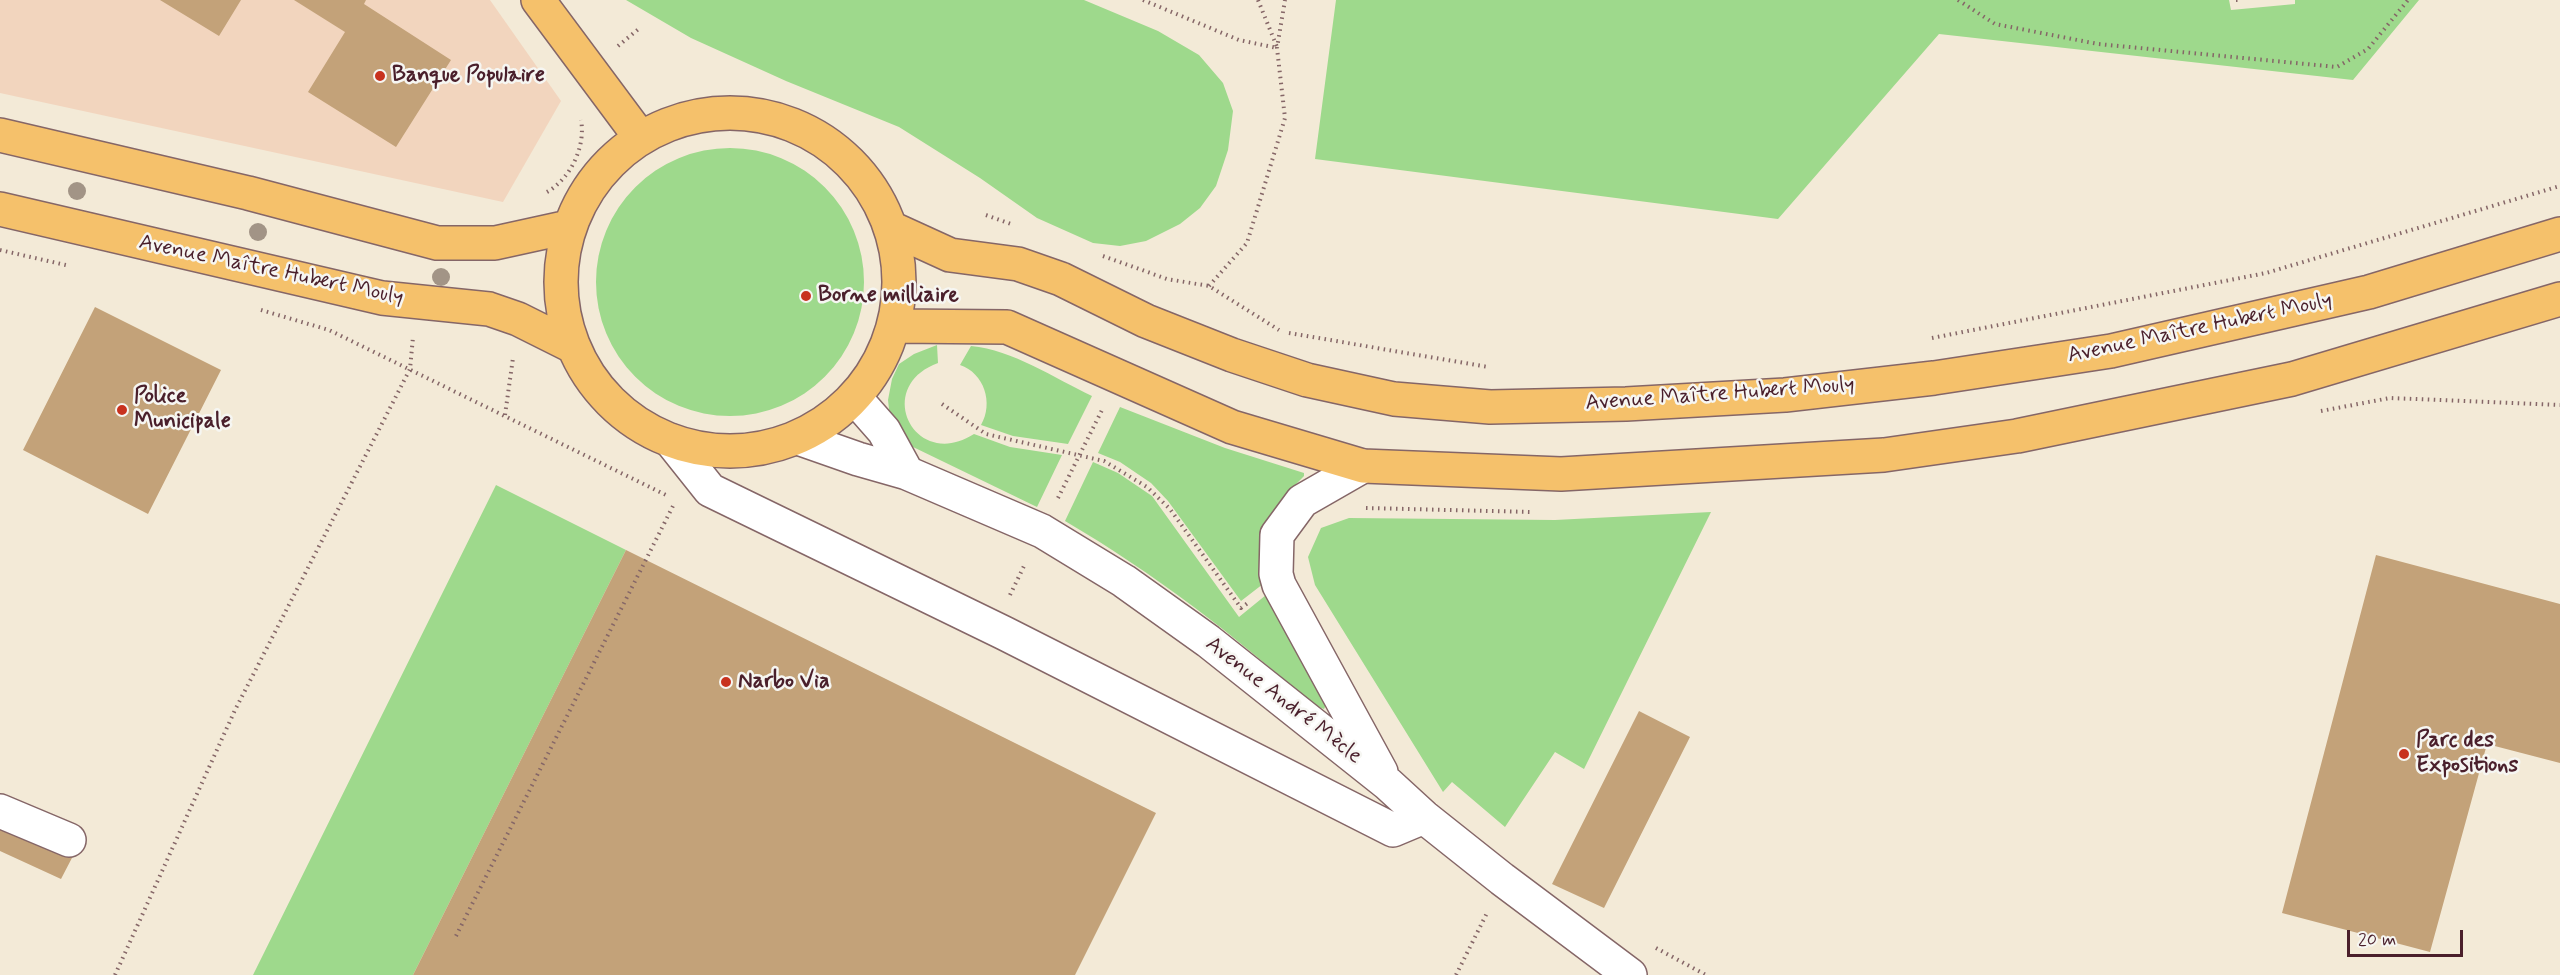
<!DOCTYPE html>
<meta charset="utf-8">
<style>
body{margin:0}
#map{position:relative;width:2560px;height:975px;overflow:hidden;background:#f3ead7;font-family:Mynerve,sans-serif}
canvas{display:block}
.scale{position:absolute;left:2347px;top:930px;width:116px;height:27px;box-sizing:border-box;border:3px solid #4a1f2b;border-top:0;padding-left:8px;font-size:18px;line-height:21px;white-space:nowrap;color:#4a1f2b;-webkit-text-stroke:4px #f6f6f2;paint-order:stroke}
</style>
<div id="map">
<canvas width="2560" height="975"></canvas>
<div class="scale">20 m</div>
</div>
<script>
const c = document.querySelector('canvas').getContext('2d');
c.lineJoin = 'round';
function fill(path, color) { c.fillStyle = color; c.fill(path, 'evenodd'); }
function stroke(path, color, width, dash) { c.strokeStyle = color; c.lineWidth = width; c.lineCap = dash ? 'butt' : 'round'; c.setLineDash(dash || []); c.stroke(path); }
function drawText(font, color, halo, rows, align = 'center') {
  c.font = font + ' Mynerve,sans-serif'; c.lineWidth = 5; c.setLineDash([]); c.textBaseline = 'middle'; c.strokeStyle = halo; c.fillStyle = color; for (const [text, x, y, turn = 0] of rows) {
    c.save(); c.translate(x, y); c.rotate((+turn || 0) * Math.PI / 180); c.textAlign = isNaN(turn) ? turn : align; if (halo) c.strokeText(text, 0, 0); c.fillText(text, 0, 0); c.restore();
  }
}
fill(new Path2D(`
 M0,0H490L561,101L503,202L0,93Z`), '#f2d5be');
fill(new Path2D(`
 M626,0H1084L1158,31L1199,55L1223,83L1233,111L1228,150L1216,186L1200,208L1180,224L1146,241L1120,246L1093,243L1037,218L980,178L899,127L786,81L691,38Z
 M1336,0H2229L2231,10L2295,4V0H2419L2353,80L1939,34L1778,219L1315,159Z
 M596 282a134 134 0 1 1 268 0a134 134 0 1 1-268 0Z
 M937,345L938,363C872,387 915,472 974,434L1010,447L1062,455L1037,507L911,446L890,418L888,400L892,379L899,364L914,354Z
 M971,346C1013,350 1054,378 1092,396L1068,444L1013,436L981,425C994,403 984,373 960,365Z
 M1120,407L1225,448L1304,473V476C1286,494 1265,515 1261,542C1259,555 1262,571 1263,584L1241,601L1168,501L1151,483L1120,462L1098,453Z
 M1093,462L1118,473L1152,496L1239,617L1266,595L1326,705L1324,709L1313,705C1237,637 1154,573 1065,521Z
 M496,485L626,550L413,975H253Z
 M1711,512L1584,769L1555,752L1505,827L1452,782L1443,792L1315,585L1308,557L1321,528L1349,518L1555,520Z`), '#9ed98c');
fill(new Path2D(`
 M160,0H241L219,36Z
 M294,0H366L364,4L451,60L396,147L308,92L345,32Z
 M95,307L221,370L148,514L23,450Z
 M626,550L1156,813L1075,975H413Z
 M2376,555L2560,604V763L2487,744L2430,952L2282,913Z
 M1639,711L1690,737L1604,908L1552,884Z
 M0,819L74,854L61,879L0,851Z`), '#c3a279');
const minor = new Path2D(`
 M855,398L884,431L907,473
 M798,438L858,459L907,473L1042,531L1124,581L1208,641L1388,784L1424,817L1502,879L1630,975
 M671,441L710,490L1004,633L1393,830L1424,817
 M1363,466L1302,501L1277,535L1276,574L1279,585L1381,772
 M0,811L69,840`);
const major = new Path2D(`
 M538,0L640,137
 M561 282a169 169 0 1 1 338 0a169 169 0 1 1-338 0Z
 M0,135L248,193L437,243H495L568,227
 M0,209L382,298L489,309L518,319L572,346
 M893,229L950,255L1018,264L1061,279L1146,321L1232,355L1307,380L1394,399L1490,407L1626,404L1785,395L1934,378L2111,351L2369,292L2560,234
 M895,326L1007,327L1232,427L1363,466L1561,474L1884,455L2017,436L2292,379L2560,299`);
stroke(minor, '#856667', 36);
stroke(major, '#856667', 36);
stroke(new Path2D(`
 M1143,0L1239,40L1277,48
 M1258,0L1277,47
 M1958,0L1995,24L2098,44L2337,67L2368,49L2408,0
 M2236,0H2242
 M618,46L641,27
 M547,192C570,179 586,147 581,120
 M986,215L1011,224
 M0,250L70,266
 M1103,256L1167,279L1209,286L1279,330
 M1209,286L1247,243L1285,118L1277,48L1285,0
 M261,310L329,330L666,495
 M1289,333L1488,367
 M1932,338L2266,273L2560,186
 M942,404L986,434L1104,461L1147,487L1170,509L1241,608L1249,602
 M2321,411L2390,398L2560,405
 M505,415L513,358
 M1058,498L1103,408
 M1366,508L1532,512
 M1010,595L1025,564
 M456,936L674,504
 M1656,948L1706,975
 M115,975L235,710L410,369L413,337
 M1456,975L1487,913`), '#856667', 4, [1.5, 4.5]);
stroke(minor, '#fff', 33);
stroke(major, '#f5c16b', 33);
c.fillStyle = '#a29486';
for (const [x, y] of [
 [77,191],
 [258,232],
 [441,277]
]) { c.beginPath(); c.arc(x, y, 9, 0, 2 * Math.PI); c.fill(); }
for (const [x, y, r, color] of [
 [380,76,6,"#c8321e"],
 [806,296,6,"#c8321e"],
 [122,410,6,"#c8321e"],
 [726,682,6,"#c8321e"],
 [2404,754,6,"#c8321e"]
]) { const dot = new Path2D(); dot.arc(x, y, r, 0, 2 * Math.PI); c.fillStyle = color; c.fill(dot); stroke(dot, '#f6f6f2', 2); }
drawText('bold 22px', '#4a1f2b', '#f6f6f2', [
 ["Banque Populaire",392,76],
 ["Borne milliaire",818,296],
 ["Police",134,397],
 ["Municipale",134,422],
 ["Narbo Via",738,682],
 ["Parc des",2416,741],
 ["Expositions",2416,766]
], 'left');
drawText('22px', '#4a1f2b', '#f6f6f2', [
 ["Avenue Maître Hubert Mouly",271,271,12],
 ["Avenue Maître Hubert Mouly",2200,329,-12],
 ["Avenue Maître Hubert Mouly",1720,395,-4],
 ["Avenue André Mècle",1283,701,38]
]);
</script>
